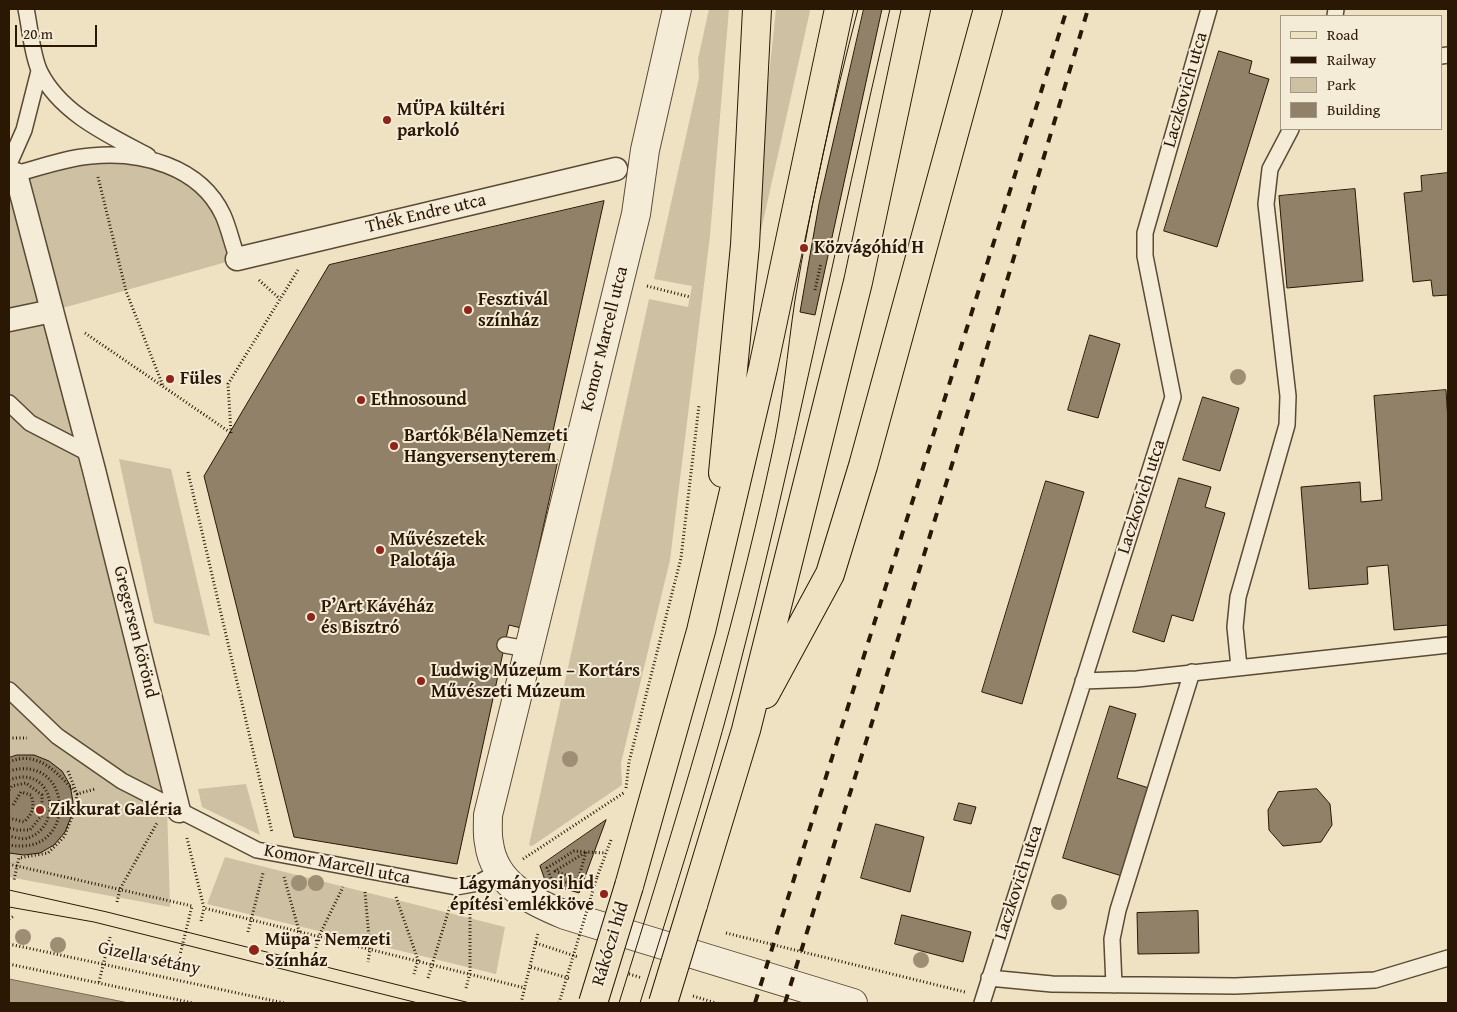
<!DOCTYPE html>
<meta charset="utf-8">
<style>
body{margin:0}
#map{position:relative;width:1457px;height:1012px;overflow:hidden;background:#efe2c3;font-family:"Gentium Book Plus",serif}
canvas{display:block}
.frame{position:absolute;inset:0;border:10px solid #2a1805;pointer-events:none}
.legend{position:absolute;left:1280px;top:15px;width:162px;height:115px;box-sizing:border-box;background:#f5ecd8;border:1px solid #a49784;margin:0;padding:6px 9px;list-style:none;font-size:15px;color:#2a1805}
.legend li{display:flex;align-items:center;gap:10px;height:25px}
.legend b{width:25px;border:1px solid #a49784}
.scale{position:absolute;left:15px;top:25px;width:82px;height:22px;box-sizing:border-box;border:2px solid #2a1805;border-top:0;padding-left:6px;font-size:15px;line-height:18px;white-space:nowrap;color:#2a1805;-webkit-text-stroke:4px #f5ecd8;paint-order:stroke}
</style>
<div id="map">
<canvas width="1457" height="1012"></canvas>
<div class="frame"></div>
<ul class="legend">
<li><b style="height:6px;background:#efe2c3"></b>Road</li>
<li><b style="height:6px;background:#2a1805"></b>Railway</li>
<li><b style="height:14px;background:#cec0a3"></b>Park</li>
<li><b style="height:14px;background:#908168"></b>Building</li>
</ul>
<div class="scale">20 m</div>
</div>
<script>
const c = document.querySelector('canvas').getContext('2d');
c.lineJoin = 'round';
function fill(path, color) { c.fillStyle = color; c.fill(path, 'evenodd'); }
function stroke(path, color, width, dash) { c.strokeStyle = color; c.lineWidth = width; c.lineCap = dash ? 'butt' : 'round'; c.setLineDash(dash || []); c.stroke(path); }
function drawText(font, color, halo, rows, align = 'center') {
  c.font = font + ' "Gentium Book Plus",serif'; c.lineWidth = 4; c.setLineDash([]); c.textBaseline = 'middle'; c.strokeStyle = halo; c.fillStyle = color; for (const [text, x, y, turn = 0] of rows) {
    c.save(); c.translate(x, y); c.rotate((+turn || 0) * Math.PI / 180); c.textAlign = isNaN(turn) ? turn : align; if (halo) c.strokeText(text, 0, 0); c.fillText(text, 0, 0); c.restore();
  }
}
fill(new Path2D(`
 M709,9H729L710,236L670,560L621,763L622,785L532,846L529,845L649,299L688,307L692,286L654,279L699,78L698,59Z
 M776,9H809L810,11L752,271L748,275Z
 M75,158L158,161L206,191L237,259L52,311L75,447L167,805L170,907L9,877V179Z
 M119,459L171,469L210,636L154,623Z
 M246,784L260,835L202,807L198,789Z
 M225,857L505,927L496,974L207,904Z`), '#cec0a3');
const water = new Path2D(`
 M9,979L129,1003H9Z`);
fill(water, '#ac9d82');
stroke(water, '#786850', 1);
const building = new Path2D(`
 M864,9H882L815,315L800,312L819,204Z
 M1219,51L1252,61L1249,73L1269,79L1217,247L1164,231Z
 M1448,173V295L1433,296L1431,280L1413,282L1404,193L1422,191L1421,176Z
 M1355,189L1363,281L1287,288L1279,196Z
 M604,201L547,458L558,460L521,628L509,625L457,864L294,837L204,476L329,265Z
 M1090,335L1120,344L1098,418L1068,410Z
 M1446,390L1448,421V625L1394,630L1388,565L1367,567L1368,584L1309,589L1301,487L1360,482L1361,502L1382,500L1374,396Z
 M1203,397L1239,408L1220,471L1183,460Z
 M1179,478L1211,487L1205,507L1225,513L1193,621L1172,615L1164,642L1133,632Z
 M1046,481L1084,492L1022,704L982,692Z
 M1110,706L1136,714L1117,778L1149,788L1122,876L1063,858Z
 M17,755H34L49,761L62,771L70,785L73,802L71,817L65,832L54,845L40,853L24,855L9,853V758Z
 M1317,789L1330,804L1332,825L1321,842L1283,846L1269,830L1268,810L1278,792Z
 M959,803L976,807L971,824L954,820Z
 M606,820L579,893L546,883L540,866Z
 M876,824L924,837L910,892L861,878Z
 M1198,911L1199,953L1138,954L1137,913Z
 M902,915L971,932L963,962L895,944Z`);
fill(building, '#908168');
stroke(building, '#2a1805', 1);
const service = new Path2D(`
 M26,9C30,27 32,56 40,72C61,114 109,135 148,156
 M1335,16L1336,9
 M1441,56L1448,55
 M9,164L24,130L39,71
 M9,179L16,174C41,167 66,158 91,156C141,151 200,166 223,215C228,226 231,239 235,251
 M9,403L30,423L90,454
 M505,645L527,649
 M1239,667L1235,627L1238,597L1287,425L1288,396L1266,204L1270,169L1291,129
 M1083,681L1137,679L1448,645
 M9,690L57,736L122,781L257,850L456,887L478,883L500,871
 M989,978L1052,984L1235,986L1375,980L1448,958
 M1114,985L1112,939L1118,910L1192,672
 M982,1003L1173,397L1145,256V233L1209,9`);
const pedestrian = new Path2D(`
 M16,174L94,470L179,811
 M237,259L616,169
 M9,320L52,311`);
const minor = new Path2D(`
 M677,9L645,150L636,214L488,815C488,824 487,834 489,843C494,884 531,901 565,915L853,1003`);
const primary = new Path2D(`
 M723,473L745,245L757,9
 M765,694L830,574L863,466L988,9
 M629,886L701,631L763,368L839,9
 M693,905L746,730L858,282L916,9`);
stroke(service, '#5b4a34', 18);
stroke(pedestrian, '#5b4a34', 25);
stroke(minor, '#5b4a34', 30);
stroke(primary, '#2a1805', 30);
stroke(new Path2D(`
 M98,177L126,291L163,386
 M259,280L280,299
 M647,286L690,297
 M815,290L821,263
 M85,333L231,433
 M231,433L228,384L298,270
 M188,472L272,832
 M9,738H27
 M9,762C39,749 59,775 77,794L95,789
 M9,771C74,752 79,858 9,845
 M68,771L77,794L75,810L64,837L48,853L19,858L17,866L192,906
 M9,780C53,763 65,825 28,838C23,840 14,837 9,836
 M626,788L629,762L681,558L699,405
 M9,790L12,786L26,783L42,795V815L30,830H17L9,828
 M9,818L24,822C33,813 35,807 31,795L21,792L13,805
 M187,838L204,908L525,988
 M523,859L625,792
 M9,864L17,866L14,880
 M284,877L299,931L296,944
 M597,877L611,840
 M551,878L547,868L574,851L586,852L555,871L594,887
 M578,880L586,852L606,853
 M562,881L575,885L574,888
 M365,892L370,949L368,962
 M396,897L418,960L414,974
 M117,902L120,889L157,823
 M9,919L14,916
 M201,921L204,908
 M248,932L263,873
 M726,933L965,992
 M536,943L578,957
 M9,944L284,1003
 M108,948L178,963
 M316,948L319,936L343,887
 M9,964L193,1003
 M531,967L571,979
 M629,974L642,978
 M428,978L450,906
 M99,982L110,937
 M466,988L470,973V905
 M693,996L716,1003
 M521,1003L538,933`), '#2a1805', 3, [1, 2.5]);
stroke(service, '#f5ecd8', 15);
stroke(pedestrian, '#f5ecd8', 22);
stroke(minor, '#f5ecd8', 28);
stroke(primary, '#efe2c3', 28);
stroke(new Path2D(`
 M9,890L107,912L470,1003
 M9,907L94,922L418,1003
 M619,1003C675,823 731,643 771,458C783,406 787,353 795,300C811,202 833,105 858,9
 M640,1003C672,900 705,797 733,692C792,466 837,236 890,9`), '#2a1805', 1);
stroke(new Path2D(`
 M755,1003L1067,9
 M785,1003L954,458L1088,9`), '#2a1805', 4, [9, 9]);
const primaryBridge = new Path2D(`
 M593,1003L629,886
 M663,1003L693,905`);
stroke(primaryBridge, '#2a1805', 30, []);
stroke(new Path2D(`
 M178,963L192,906
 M559,1003L597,877`), '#2a1805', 3, [1, 2.5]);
stroke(primaryBridge, '#efe2c3', 28);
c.fillStyle = '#9e8e74';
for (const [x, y] of [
 [1238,377],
 [570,759],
 [299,883],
 [316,883],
 [1059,902],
 [23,937],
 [58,945],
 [921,960]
]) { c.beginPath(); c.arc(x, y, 8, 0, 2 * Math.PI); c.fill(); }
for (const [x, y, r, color] of [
 [387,120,5,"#8f2418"],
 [804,248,5,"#8f2418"],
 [468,310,5,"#8f2418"],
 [170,379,5,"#8f2418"],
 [361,400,5,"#8f2418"],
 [394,446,5,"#8f2418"],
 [380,550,5,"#8f2418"],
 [311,617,5,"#8f2418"],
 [421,681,5,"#8f2418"],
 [40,810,5,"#8f2418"],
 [604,894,5,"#8f2418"],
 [254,950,6,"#8f2418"]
]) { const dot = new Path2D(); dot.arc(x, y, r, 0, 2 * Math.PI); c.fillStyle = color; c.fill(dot); stroke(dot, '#f5ecd8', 2); }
drawText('18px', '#2a1805', '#f5ecd8', [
 ["Laczkovich utca",1186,90,-74],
 ["Thék Endre utca",426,214,-13],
 ["Komor Marcell utca",605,339,-76],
 ["Laczkovich utca",1142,497,-72],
 ["Gregersen körönd",135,632,76],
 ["Komor Marcell utca",337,865,11],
 ["Laczkovich utca",1019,883,-72],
 ["Rákóczi híd",611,944,-73],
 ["Gizella sétány",149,959,12]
]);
drawText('bold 18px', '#2a1805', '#f5ecd8', [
 ["MÜPA kültéri",397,110],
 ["parkoló",397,131],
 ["Közvágóhíd H",814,248],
 ["Fesztivál",478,300],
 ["színház",478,321],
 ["Füles",180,379],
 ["Ethnosound",371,400],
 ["Bartók Béla Nemzeti",404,436],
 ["Hangversenyterem",404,457],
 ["Művészetek",390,540],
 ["Palotája",390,561],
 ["P’Art Kávéház",321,607],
 ["és Bisztró",321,628],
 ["Ludwig Múzeum – Kortárs",431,671],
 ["Művészeti Múzeum",431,692],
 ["Zikkurat Galéria",50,810],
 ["Lágymányosi híd",594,884,"right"],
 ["építési emlékköve",594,905,"right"],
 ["Müpa - Nemzeti",265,940],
 ["Színház",265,961]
], 'left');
</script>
